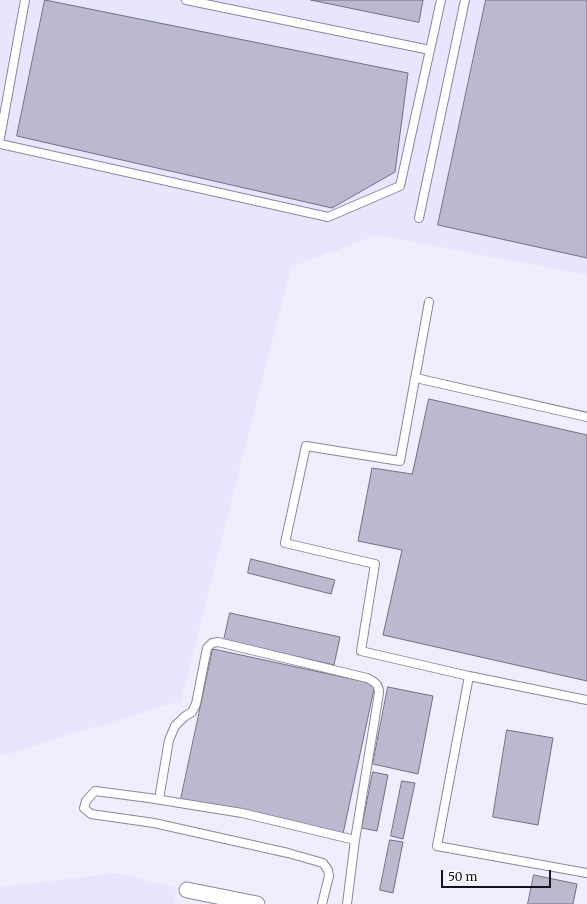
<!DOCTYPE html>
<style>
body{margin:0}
#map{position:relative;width:587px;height:904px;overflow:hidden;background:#efeefc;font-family:Merriweather,serif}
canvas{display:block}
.scale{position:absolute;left:441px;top:870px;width:110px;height:18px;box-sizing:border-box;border:2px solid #121219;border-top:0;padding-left:5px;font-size:12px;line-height:14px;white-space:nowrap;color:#121219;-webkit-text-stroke:3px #fff;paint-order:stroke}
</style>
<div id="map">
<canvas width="587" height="904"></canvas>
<div class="scale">50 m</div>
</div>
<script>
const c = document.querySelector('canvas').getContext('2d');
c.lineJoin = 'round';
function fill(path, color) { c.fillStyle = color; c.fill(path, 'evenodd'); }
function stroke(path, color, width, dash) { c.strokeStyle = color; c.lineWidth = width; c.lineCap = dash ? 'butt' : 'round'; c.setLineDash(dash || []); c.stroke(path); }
fill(new Path2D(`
 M0,0H587V275L377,235L291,267L181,701L0,756Z
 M117,873L177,888L173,904H0V887Z`), '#e7e6fe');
const building = new Path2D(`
 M45,0L408,73L395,172L332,208L17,136Z
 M311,0H423L419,22Z
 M486,0H587V258L438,225Z
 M429,399L587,435V681L383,635L402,550L358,541L372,468L412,474Z
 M251,559L335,580L331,594L248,573Z
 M230,613L340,637L334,665L224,640Z
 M213,649L375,684L343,834L181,799Z
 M388,687L433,696L418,774L373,764Z
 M507,730L553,738L538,825L493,817Z
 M373,772L388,775L377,831L362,828Z
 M402,781L415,783L403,839L391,836Z
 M390,840L403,842L393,893L380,890Z
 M534,875L577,884L573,904H528Z`);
fill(building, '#bab9cf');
stroke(building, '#706f83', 1);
const service = new Path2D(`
 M186,0L430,50
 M0,138L25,0
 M0,144L328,217L400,186L441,0
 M419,218L465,0
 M429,302L400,461L306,446L285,543L375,564L361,651L469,676L587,700
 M416,378L587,417
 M469,676L437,846L587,873
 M159,799L169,740L175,726L184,717L192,712L196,704L207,648L212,643L218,642L367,678C375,682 379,684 379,693L355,840
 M322,904L329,876L328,870L323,863L288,853L154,823L91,814L84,808L86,801L95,791L149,798L242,813L355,840L347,904`);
const minor = new Path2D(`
 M187,890L257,904`);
stroke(service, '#88879c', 10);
stroke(minor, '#88879c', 17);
stroke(service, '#fff', 8);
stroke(minor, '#fff', 15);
</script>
